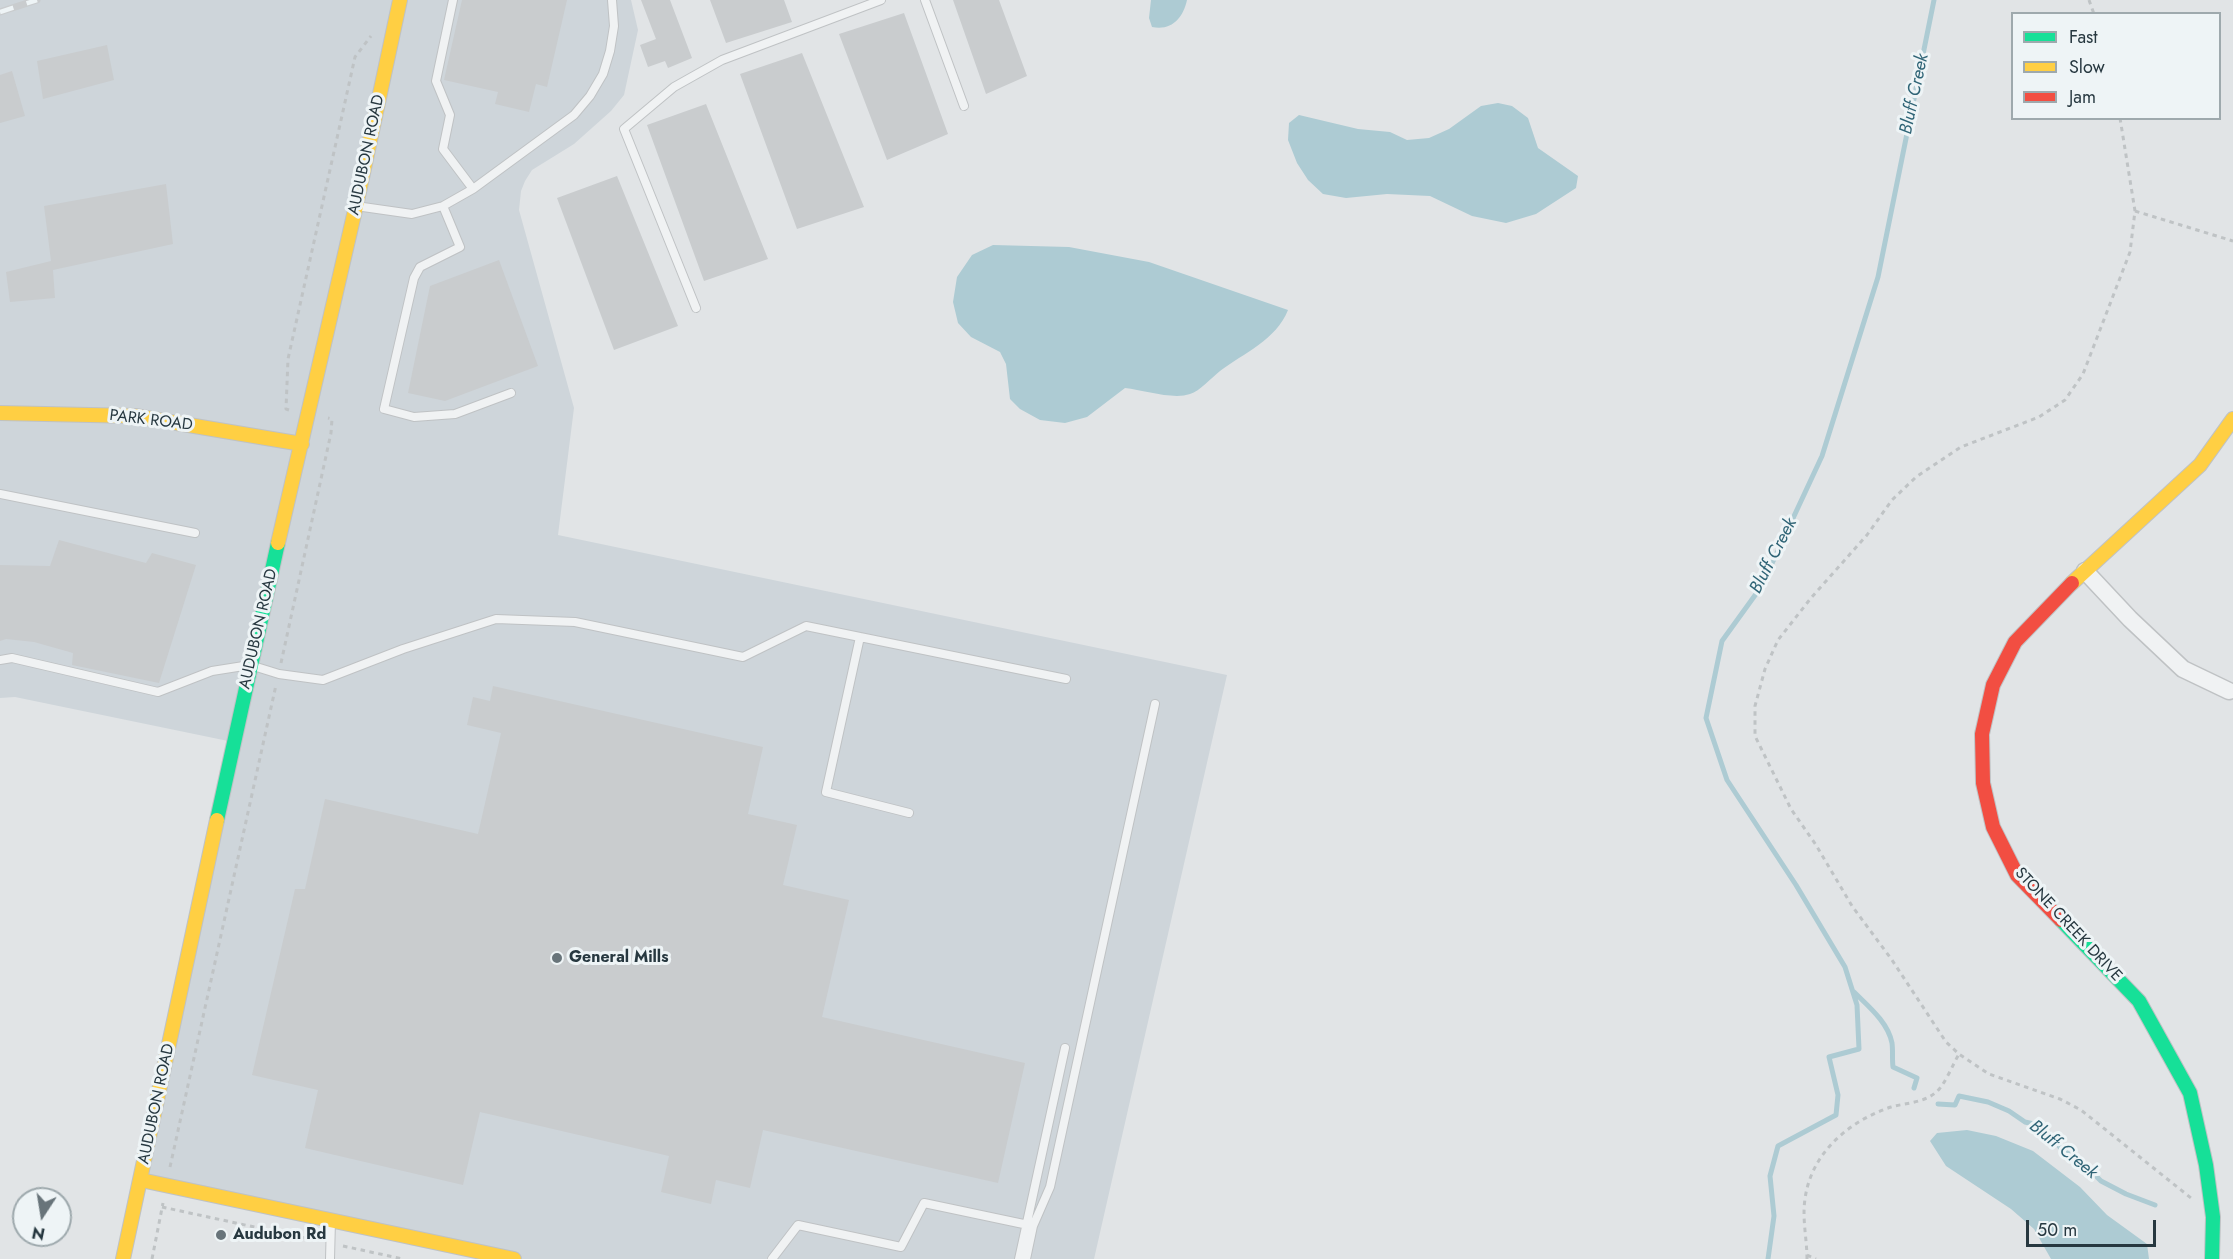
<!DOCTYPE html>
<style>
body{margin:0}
#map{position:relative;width:2233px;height:1259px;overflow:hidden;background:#e1e4e6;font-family:Jost,sans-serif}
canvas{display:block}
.legend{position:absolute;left:2011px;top:12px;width:210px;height:108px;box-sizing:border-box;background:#eef4f6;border:2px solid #9ea9ad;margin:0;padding:8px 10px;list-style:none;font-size:18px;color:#273840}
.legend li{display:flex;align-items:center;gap:12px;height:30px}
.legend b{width:30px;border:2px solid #9ea9ad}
.north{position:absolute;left:12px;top:1187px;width:60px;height:60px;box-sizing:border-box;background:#eef4f6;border:2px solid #9ea9ad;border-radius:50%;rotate:192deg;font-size:16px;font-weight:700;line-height:24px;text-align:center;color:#273840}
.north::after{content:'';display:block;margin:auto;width:21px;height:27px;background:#68747a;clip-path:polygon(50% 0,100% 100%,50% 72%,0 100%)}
.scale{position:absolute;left:2026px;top:1220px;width:130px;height:27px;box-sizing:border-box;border:3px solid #273840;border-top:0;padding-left:8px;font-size:18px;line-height:21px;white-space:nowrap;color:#273840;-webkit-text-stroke:4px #eef4f6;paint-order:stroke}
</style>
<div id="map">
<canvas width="2233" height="1259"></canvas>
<ul class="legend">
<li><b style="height:8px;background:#16e098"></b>Fast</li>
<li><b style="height:8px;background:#ffcf43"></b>Slow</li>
<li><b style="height:8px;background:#f24e42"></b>Jam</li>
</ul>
<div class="north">N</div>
<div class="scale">50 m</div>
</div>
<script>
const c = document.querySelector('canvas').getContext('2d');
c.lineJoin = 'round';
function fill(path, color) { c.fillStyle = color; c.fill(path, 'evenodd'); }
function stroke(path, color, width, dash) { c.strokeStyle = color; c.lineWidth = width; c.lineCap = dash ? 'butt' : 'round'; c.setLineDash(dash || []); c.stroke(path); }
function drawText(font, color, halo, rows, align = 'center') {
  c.font = font + ' Jost,sans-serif'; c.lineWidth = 6; c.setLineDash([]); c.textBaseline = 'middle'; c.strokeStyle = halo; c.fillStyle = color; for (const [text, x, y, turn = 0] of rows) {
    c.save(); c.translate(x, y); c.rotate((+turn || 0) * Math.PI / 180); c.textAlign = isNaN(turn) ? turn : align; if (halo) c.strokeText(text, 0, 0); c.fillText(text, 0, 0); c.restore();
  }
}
fill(new Path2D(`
 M0,0H631L638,30L624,95L611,111L574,144L532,170L525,181L521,191L519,210L574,408L558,535L1227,675L1094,1259H518L141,1180L233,742L15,697L0,698Z`), '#ced5da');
fill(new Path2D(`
 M1151,0H1187C1183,18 1172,31 1152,27L1149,18Z
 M1498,103L1512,106L1528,118L1538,148L1578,176L1576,188L1536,214L1506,223L1472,216L1430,196L1387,194L1346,198L1323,194L1308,180L1297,163L1288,140L1289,123L1299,115L1358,129L1390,132L1407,140L1429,138L1449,129L1481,106Z
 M993,245L1069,247L1149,262L1288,310C1276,340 1244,353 1220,371C1211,378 1200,391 1190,394C1173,400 1144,390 1125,388L1087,417L1065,423L1040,420L1020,409L1010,399L1006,364L1000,352L971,337L958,323L953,302L957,277L972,255Z
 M1967,1130L1996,1136L2033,1151L2080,1187L2107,1215L2147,1244L2149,1259H2051L2034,1229L2011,1209L1946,1166L1930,1141L1937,1133Z`), '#adcbd3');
stroke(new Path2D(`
 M1854,992C1868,1006 1888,1022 1892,1043C1893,1050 1892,1059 1893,1067L1917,1078L1914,1088
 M1938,1104L1955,1105L1959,1096L1988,1102L2009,1111L2025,1122L2038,1125L2051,1135L2062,1150L2082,1162L2101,1181L2126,1194L2155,1205
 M1768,1259L1774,1216L1770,1176L1778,1146L1836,1115L1838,1095L1829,1057L1859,1049L1857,1005L1845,967L1796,885L1727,780L1706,718L1722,641L1761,587L1822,456L1878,277L1934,0`), '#adcbd3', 5);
fill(new Path2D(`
 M462,0H567L547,87L536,84L529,112L495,104L498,92L444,80Z
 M641,0H670L692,58L668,68L665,61L648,67L640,45L656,39Z
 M710,0H784L792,22L726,43Z
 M953,0H999L1027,76L986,94Z
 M904,13L948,134L887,160L839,34Z
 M107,45L114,80L43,99L37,61Z
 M802,53L864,207L797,229L740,74Z
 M12,71L25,116L0,123V75Z
 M706,104L768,259L704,281L647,125Z
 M617,176L678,326L614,350L557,198Z
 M166,184L173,244L53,270L55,298L10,302L6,272L51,261L44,206Z
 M499,260L538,366L445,401L408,393L430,286Z
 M59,540L146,563L152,553L196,565L159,683L72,665L73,653L34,642L6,639L0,641V565L50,566Z
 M493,686L763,747L748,814L797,825L783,885L849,900L822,1017L1025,1063L998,1183L763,1130L750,1188L716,1180L711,1204L661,1192L669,1156L480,1112L463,1185L305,1148L318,1090L252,1075L295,889H305L325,799L478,834L501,733L467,725L473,697L490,701Z`), '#c9ccce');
const lane = new Path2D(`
 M453,0L436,81L450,115L443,149L473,189
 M925,0L964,106
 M356,206L412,214L443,206L473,189L574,115L590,96L603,74L610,51L614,26L612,0
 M443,206L460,247L420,267L414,278L384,409L414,417L455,414L511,393
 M696,308L624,129L674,87L722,60L881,0
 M0,494L195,533
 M860,637L826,792L909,813
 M0,660L12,658L158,692L212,671L250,665L279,674L323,680L403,649L496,619L575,622L743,657L806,626L1066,679
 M1033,1226L1050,1187L1155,704
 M330,1259L331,1221
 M772,1259L798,1225L901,1247L924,1203L1033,1226L1026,1259
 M1019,1259L1065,1048`);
const street = new Path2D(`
 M2085,571L2130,619L2183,669L2229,691`);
const fast = new Path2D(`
 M217,820L278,543
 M2061,920L2139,1001L2190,1093L2206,1165L2213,1217L2212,1259`);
const slow = new Path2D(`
 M0,413L135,416L302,444
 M278,543L356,206L400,0
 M2072,583L2200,465L2233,419
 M141,1180L514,1259
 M123,1259L217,820`);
const jam = new Path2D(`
 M2061,920L2017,875L1993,827L1983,783L1982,734L1993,685L2015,642L2072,583`);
stroke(lane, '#bfc2c4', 10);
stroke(street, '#bfc2c4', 19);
stroke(fast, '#bfc2c4', 16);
stroke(slow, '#bfc2c4', 16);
stroke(jam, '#bfc2c4', 16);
stroke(new Path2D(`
 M2089,0L2094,14
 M2120,118L2135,211L2130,252L2083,374L2065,400L2039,417L1961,447L1916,477L1892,500L1867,535L1811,598L1778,640L1765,669L1755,706V736L1791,809L1816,845L1852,906L1892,960L1946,1042L1959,1054L1989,1074L2060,1099L2081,1110L2191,1198
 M2135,211L2233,241
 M289,410L286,409L288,359L355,57L371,36
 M281,663L331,433L332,419L328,418
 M170,1167L276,685
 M162,1207L319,1241
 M343,1246L403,1259
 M1807,1255L1816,1259
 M152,1259L163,1203
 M1807,1259C1807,1239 1802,1219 1805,1199C1811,1153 1849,1121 1891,1107C1905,1103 1923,1103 1935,1093C1944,1087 1953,1064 1959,1054`), '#bfc3c5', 3, [4.5, 4.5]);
stroke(lane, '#f0f2f3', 8);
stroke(street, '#f0f2f3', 16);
stroke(fast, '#16e098', 14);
stroke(slow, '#ffcf43', 14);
stroke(jam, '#f24e42', 14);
const rail = new Path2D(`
 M0,12L37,0`);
stroke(rail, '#c9ccce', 7);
stroke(rail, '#eef4f6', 4.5, [14]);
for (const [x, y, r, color] of [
 [557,958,6,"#68747a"],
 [221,1235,6,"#68747a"]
]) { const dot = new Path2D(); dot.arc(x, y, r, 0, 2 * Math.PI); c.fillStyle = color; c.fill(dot); stroke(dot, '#eef4f6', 2); }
drawText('16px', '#273840', '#eef4f6', [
 ["AUDUBON ROAD",367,155,-78],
 ["PARK ROAD",151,421,7],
 ["AUDUBON ROAD",259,629,-77],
 ["STONE CREEK DRIVE",2068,925,47],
 ["AUDUBON ROAD",157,1104,-78]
]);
drawText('bold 16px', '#273840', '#eef4f6', [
 ["General Mills",569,958],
 ["Audubon Rd",233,1235]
], 'left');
drawText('italic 18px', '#2f6476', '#eef4f6', [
 ["Bluff Creek",1915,94,-78],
 ["Bluff Creek",1774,556,-63],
 ["Bluff Creek",2063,1150,39]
]);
</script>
